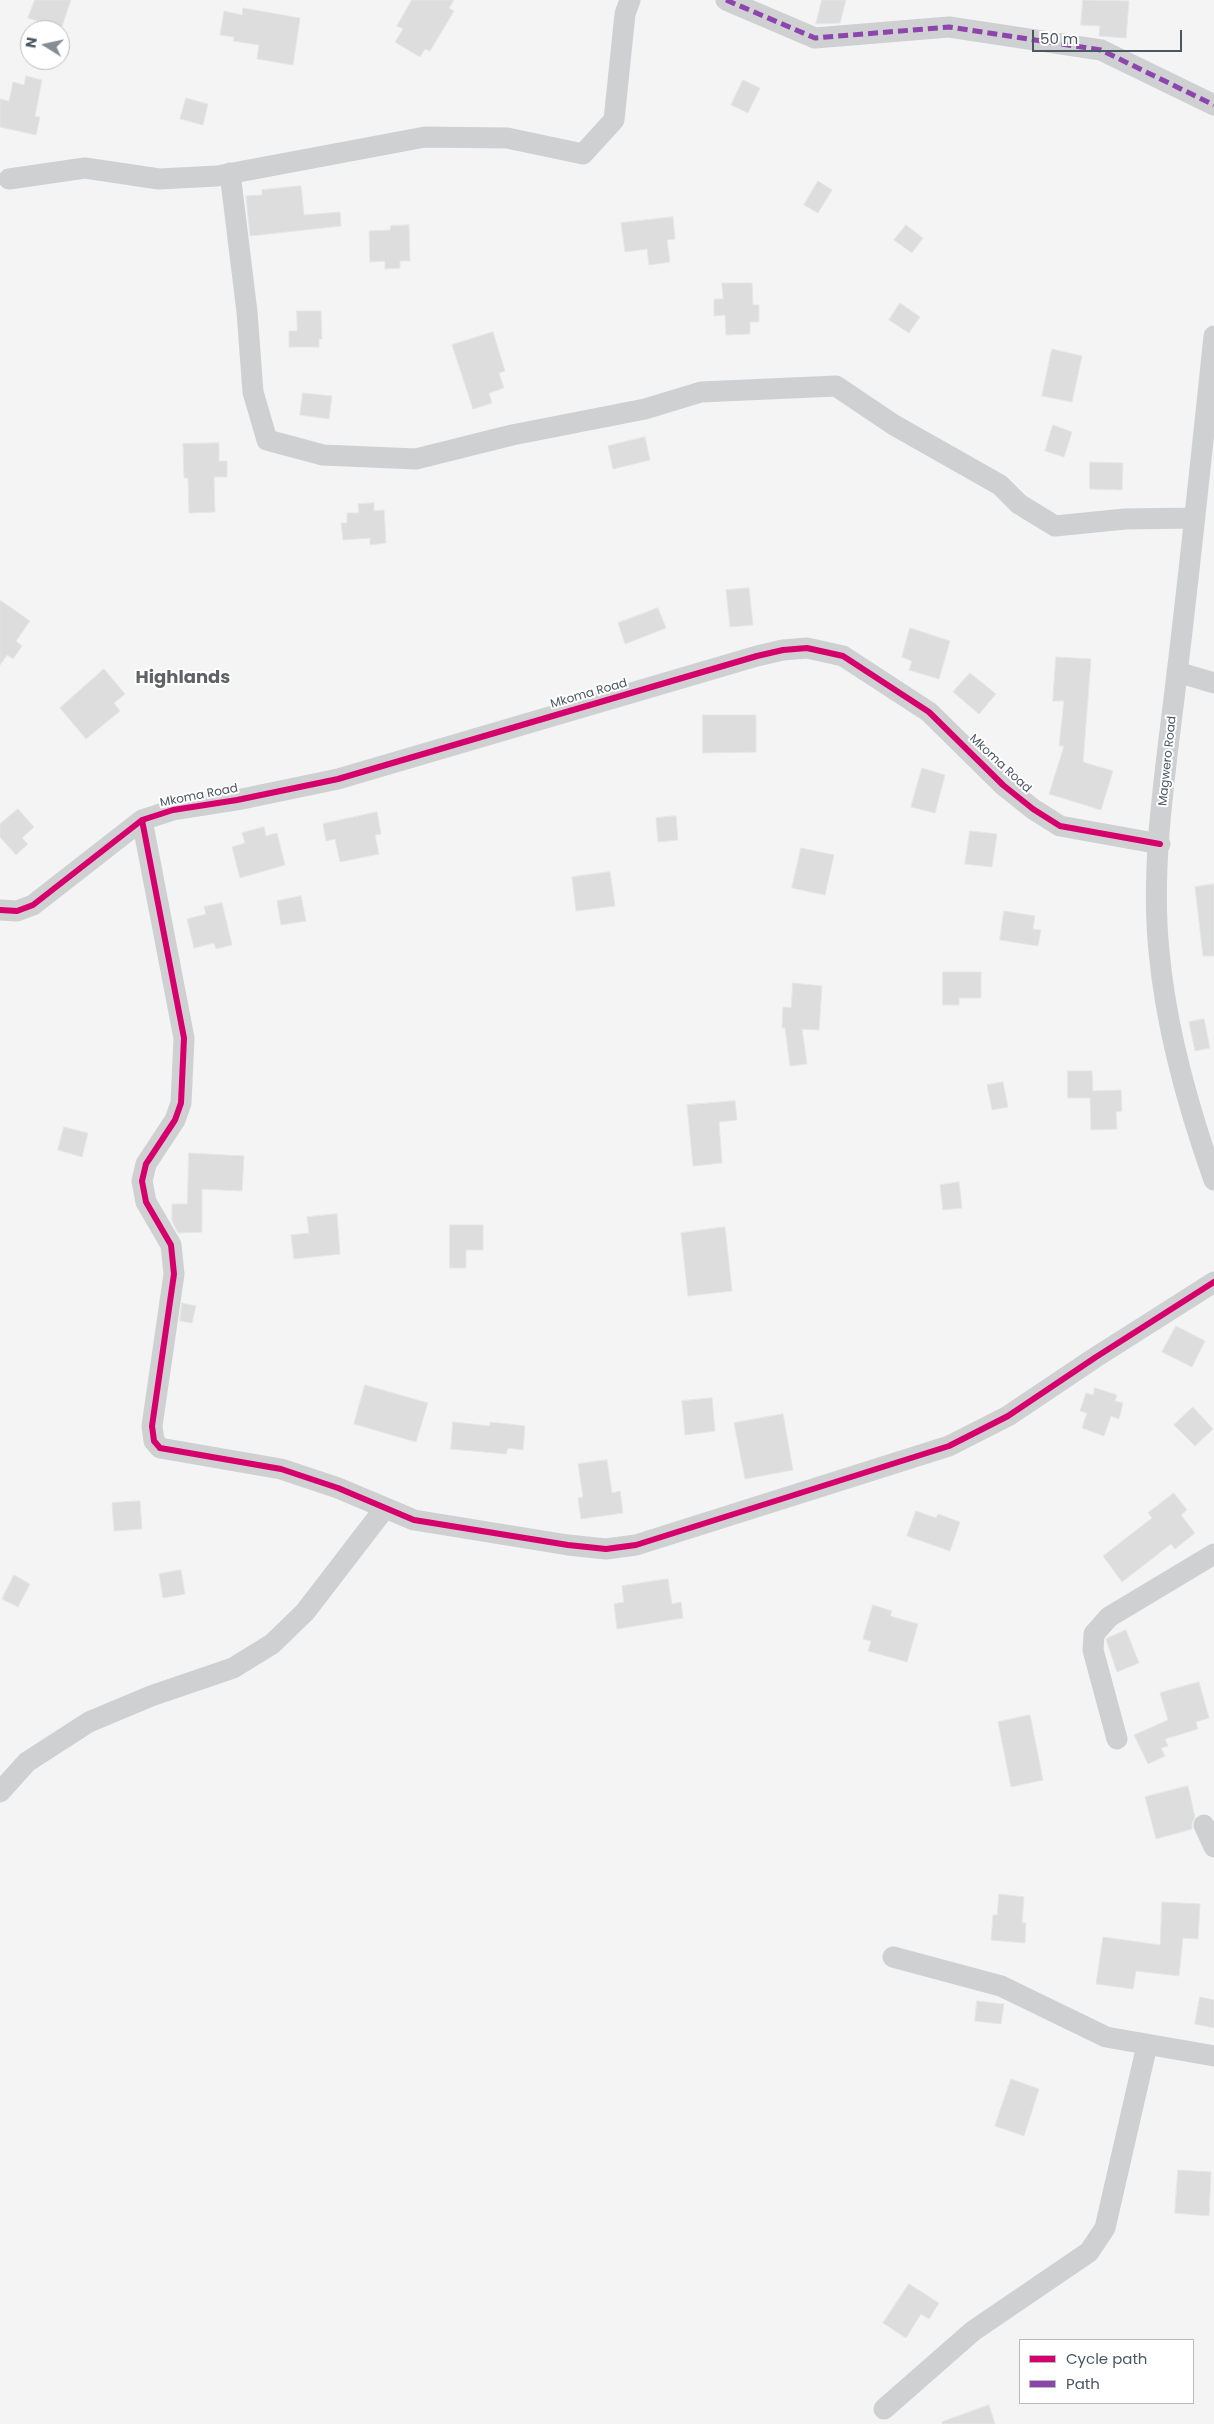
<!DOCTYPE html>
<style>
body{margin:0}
#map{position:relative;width:1214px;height:2424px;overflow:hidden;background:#f4f4f4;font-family:Poppins,sans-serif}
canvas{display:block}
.legend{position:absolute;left:1019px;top:2339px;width:175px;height:65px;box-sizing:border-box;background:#fff;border:1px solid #b7bbc0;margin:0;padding:6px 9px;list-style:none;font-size:15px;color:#4a5661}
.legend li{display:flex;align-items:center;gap:10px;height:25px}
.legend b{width:25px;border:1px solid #b7bbc0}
.north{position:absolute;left:20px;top:20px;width:50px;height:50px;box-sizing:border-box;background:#fff;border:1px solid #b7bbc0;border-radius:50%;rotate:280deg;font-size:14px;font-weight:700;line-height:20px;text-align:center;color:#4a5661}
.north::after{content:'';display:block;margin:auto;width:18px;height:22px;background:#868d94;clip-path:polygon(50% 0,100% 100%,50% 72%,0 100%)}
.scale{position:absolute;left:1032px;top:30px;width:150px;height:22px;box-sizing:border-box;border:2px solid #4a5661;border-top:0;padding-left:6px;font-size:15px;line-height:18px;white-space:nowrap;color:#4a5661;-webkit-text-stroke:4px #fff;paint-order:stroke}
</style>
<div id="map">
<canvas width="1214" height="2424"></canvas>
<ul class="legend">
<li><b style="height:6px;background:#d6006c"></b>Cycle path</li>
<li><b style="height:6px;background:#8e44ad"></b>Path</li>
</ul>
<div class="north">N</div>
<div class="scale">50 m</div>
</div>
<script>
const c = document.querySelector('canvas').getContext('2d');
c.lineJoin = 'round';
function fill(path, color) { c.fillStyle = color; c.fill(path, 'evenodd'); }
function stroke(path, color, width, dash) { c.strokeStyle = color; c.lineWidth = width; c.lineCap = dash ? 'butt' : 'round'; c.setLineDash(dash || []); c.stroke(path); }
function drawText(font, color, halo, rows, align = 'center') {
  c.font = font + ' Poppins,sans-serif'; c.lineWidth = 4; c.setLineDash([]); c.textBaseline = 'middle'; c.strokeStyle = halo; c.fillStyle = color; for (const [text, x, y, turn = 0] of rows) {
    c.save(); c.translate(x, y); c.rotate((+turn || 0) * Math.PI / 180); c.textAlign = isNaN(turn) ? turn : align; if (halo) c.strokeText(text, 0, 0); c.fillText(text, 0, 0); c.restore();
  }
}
const building = new Path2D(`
 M35,0H71L61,29L28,18Z
 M412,0H454L449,8L454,11L430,51L425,49L420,57L395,42L403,29L397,26Z
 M822,0H846L840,23L816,24Z
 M1083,0L1129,1L1126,38L1099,36L1100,26L1081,25Z
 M243,8L300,18L293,65L257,59L259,45L233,41L234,37L220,35L224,11L242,15Z
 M26,76L42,80L35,116L40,117L36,135L0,127V99L9,101L13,82L24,85Z
 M743,80L760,88L748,113L731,105Z
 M186,98L208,104L203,125L180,119Z
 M818,181L832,190L818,213L804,205Z
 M301,186L304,215L340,212L341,226L250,236L246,196L262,195V190Z
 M673,217L675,239L667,240L670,262L649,265L647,249L625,252L621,223Z
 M409,225L410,261H400V268L385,269V261L370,262L369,231L390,230L391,226Z
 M906,225L923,238L912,253L894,240Z
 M722,283H752L753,305H759V322H750V334L726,335L725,315L714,316V299H723Z
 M900,303L920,317L909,333L889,320Z
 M297,311H321L322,339H319V347H289V331H297Z
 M493,332L505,371L499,373L504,388L489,393L492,403L473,409L452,345Z
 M1052,349L1082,356L1072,402L1042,396Z
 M303,393L332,396L329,419L300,415Z
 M1053,425L1072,432L1064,457L1045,451Z
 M645,437L650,460L613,469L608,446Z
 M219,443V461H227V477H214L215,512L189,513L188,478H184L183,444Z
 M1090,462L1123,463L1122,490L1090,489Z
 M374,503V511L384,510L386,543L370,545V538L343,540L341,523H347V513H359L358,504Z
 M749,588L753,625L730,627L726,590Z
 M0,600L30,621L16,641L22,646L13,659L7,655L0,665Z
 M658,608L666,628L625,644L618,623Z
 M910,628L950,641L939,679L909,670L912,661L902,657Z
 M1056,657L1091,659L1083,762L1113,771L1101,810L1049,794L1064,746H1059L1064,701H1053Z
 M104,669L125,694L114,703L120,711L86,739L60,708Z
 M970,673L996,694L979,714L953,692Z
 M703,715H756V752L703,753Z
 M922,768L945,775L935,813L911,807Z
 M18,809L34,827L22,838L28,844L16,855L0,837V824Z
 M377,812L381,834L375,835L379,854L340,862L335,839L326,841L323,824Z
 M676,816L678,840L658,842L656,818Z
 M264,827L266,836L277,833L285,865L240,878L232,847L245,843L242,833Z
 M970,831L997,834L992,867L965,864Z
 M801,848L834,855L825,895L792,888Z
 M610,872L615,906L576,911L572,877Z
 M1214,884V956H1203L1195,887Z
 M301,896L306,921L281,925L277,901Z
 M222,903L232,945L216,949L214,943L194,948L187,919L206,914L204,907Z
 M1004,911L1035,916L1033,929L1041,930L1038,946L1000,940Z
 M943,972H981V998H959V1005H943Z
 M793,983L822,986L819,1030L802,1029L807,1064L790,1066L785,1028H782L783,1007L791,1008Z
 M1204,1019L1210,1048L1195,1051L1189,1022Z
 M1068,1071H1092L1093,1091L1121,1090L1122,1111L1116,1112L1117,1129L1091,1130L1090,1098H1068Z
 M1003,1082L1008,1107L992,1110L987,1085Z
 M735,1101L737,1120L719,1122L722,1163L693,1166L687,1105Z
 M64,1127L88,1133L82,1157L58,1150Z
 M189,1153L244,1156L242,1191L202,1189V1232L178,1233L172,1221V1204H187Z
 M959,1182L962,1208L943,1210L940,1185Z
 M337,1214L340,1254L294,1259L291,1235L309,1233L307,1217Z
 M450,1225H483V1250H466V1268H450Z
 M725,1227L732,1291L688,1296L681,1233Z
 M182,1303L196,1306L192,1323L180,1321Z
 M1176,1326L1205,1341L1192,1367L1162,1352Z
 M365,1385L428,1403L416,1442L354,1424Z
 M1095,1388L1117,1395L1115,1401L1123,1403L1119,1419L1111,1416L1104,1436L1082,1428L1087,1413L1080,1411L1086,1393L1093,1395Z
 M712,1398L715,1431L685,1435L682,1401Z
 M1193,1407L1213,1429L1195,1446L1174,1425Z
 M783,1414L793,1470L745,1479L734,1423Z
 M453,1422L490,1426V1422L525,1426L523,1450L508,1448L506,1454L451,1449Z
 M607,1460L612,1493L620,1491L623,1513L581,1519L578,1498L583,1497L578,1464Z
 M1174,1493L1187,1510L1181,1515L1195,1533L1175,1549L1171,1544L1122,1582L1103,1556L1152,1518L1148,1513Z
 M140,1501L142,1529L114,1531L112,1503Z
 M916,1511L936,1518L938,1514L960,1522L950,1551L907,1536Z
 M181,1570L185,1594L163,1598L159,1574Z
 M14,1575L30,1584L18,1607L2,1599Z
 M668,1579L672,1604L681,1602L683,1618L617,1629L614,1604L624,1602L622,1586Z
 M873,1605L892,1611L890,1616L918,1624L907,1662L868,1651L871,1641L863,1639Z
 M1126,1630L1139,1663L1117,1672L1106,1639Z
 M1199,1682L1209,1718L1196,1722L1198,1729L1165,1739L1168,1746L1161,1748L1165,1756L1148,1764L1134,1735L1168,1720L1160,1693Z
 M1030,1715L1043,1780L1011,1787L998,1722Z
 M1188,1786L1195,1817L1192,1823V1829L1156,1839L1145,1797Z
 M999,1894L1024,1897L1022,1923H1026L1025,1943L991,1940L993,1915H997Z
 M1162,1902L1200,1904L1198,1939L1183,1938L1179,1976L1136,1971L1133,1989L1096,1984L1103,1937L1160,1945Z
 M1200,1997L1214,2000V2028L1195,2024Z
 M977,2001L1004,2004L1001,2024L975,2021Z
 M1011,2079L1039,2089L1024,2136L995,2126Z
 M1178,2170L1211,2172L1209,2216L1175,2213Z
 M909,2284L939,2303L929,2319L921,2314L906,2338L883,2323Z
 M989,2405L995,2424H942V2422Z`);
fill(building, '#ddddde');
stroke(building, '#e5e6e7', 1);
stroke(new Path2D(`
 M726,0L815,38L949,27L1101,50L1214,105
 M230,173L247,312L253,392L267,440L323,455L416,459L512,435L645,409L701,392L836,386L894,425L1000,485L1019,504L1055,526L1125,519L1195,518
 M9,179L85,168L159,179L217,176L425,137L507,138L583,154L614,120L625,14L630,0
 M1214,336C1202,451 1190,567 1176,682C1166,768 1150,865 1159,951C1166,1029 1188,1107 1214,1180
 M1177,672L1214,683
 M142,820L184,1038L181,1103L175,1120L146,1164L142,1181L146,1202L171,1245L174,1274L152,1426L154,1441L160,1448L281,1469L338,1488L414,1520L568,1545L606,1549L636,1545L949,1446L1008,1416L1096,1357L1214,1282
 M0,910L17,911L33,905L142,820L173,810L237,800L338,779L757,656L783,650L807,648L843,656L929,712L1003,785L1033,809L1060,826L1160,844
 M1117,1739L1093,1650L1094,1634L1109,1617L1214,1554
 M0,1792L27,1762L89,1722L151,1696L233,1668L272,1644L305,1612L385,1508
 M1204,1825L1214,1847
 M893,1957L1001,1986L1106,2037L1214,2056
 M884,2409L973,2331L1089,2252L1105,2228L1147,2045`), '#ced0d2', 21);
stroke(new Path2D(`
 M726,0L815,38L949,27L1101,50L1214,105`), '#8e44ad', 5, [10, 5]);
stroke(new Path2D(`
 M142,820L184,1038L181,1103L175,1120L146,1164L142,1181L146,1202L171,1245L174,1274L152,1426L154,1441L160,1448L281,1469L338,1488L414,1520L568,1545L606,1549L636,1545L949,1446L1008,1416L1096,1357L1214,1282
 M0,910L17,911L33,905L142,820L173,810L237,800L338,779L757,656L783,650L807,648L843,656L929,712L1003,785L1033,809L1060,826L1160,844`), '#d6006c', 6);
drawText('12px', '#4a5661', '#fff', [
 ["Mkoma Road",589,694,-16],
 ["Magwero Road",1168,761,-84],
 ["Mkoma Road",1000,764,43],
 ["Mkoma Road",199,796,-11]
]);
drawText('bold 18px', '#5f6368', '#fff', [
 ["Highlands",183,678]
]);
</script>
